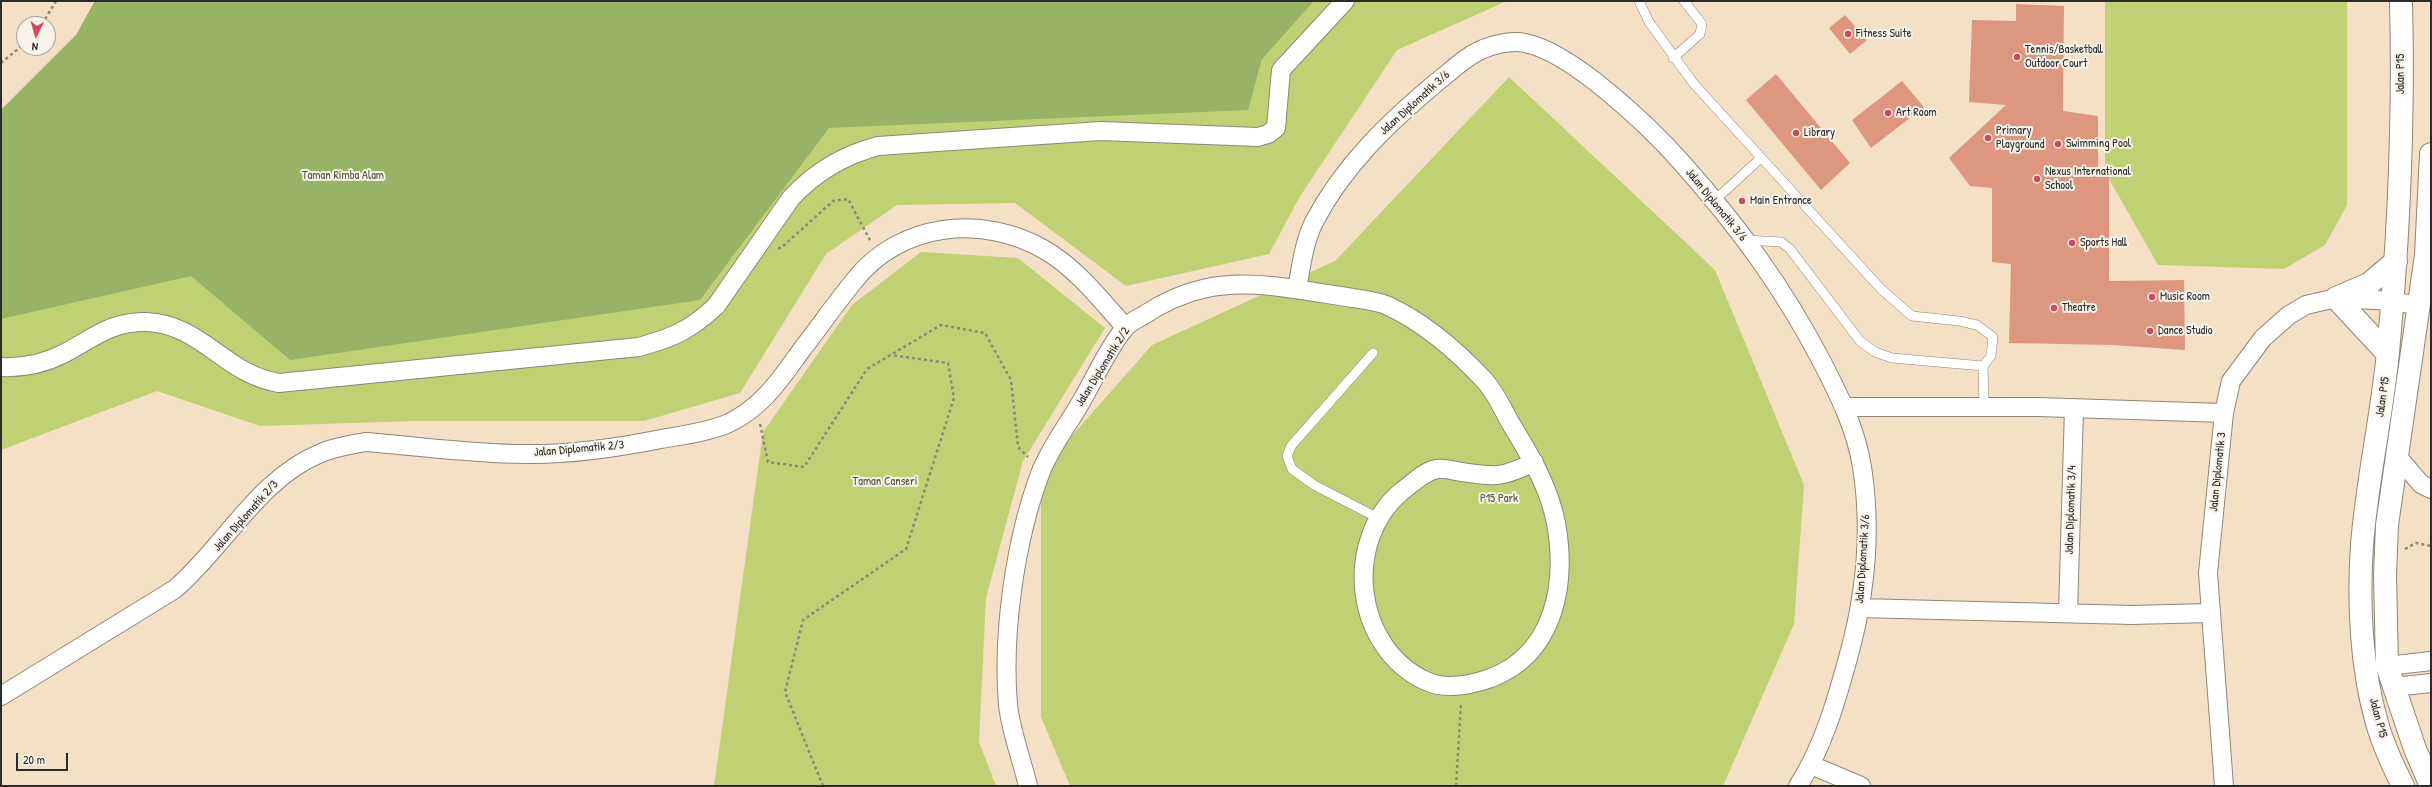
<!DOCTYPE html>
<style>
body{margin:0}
#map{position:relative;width:2432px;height:787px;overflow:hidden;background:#f3e0c5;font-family:"Patrick Hand",sans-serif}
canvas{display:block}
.frame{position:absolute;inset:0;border:2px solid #2b2b2b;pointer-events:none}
.north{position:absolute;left:16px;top:16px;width:40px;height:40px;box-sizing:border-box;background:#f7f3e8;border:1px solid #a5a39c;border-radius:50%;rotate:185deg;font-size:11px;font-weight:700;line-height:16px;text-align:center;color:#2b2b2b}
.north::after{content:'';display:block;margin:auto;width:14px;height:18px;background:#d1495b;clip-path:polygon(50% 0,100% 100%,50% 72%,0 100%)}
.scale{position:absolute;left:16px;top:753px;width:52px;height:18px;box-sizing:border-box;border:2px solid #2b2b2b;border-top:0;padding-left:5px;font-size:12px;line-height:14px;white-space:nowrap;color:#2b2b2b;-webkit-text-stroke:3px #f7f3e8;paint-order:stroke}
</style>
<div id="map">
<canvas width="2432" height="787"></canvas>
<div class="frame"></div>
<div class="north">N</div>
<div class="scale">20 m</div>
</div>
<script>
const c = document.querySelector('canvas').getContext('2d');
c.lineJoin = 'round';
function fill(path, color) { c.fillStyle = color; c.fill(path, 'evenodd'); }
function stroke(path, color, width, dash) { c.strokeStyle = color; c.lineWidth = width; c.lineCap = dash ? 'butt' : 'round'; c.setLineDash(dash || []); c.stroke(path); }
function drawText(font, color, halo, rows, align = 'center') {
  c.font = font + ' "Patrick Hand",sans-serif'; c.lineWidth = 4; c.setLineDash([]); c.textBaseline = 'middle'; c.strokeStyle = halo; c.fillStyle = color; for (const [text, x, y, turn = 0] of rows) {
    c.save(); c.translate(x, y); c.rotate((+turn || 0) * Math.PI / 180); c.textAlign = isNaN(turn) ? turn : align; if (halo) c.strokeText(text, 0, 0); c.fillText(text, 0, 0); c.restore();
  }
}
fill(new Path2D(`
 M95,1H1507L1397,50L1299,198L1269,254L1126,286L1015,203L897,205L826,254L740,393L644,421H413L260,426L157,391L1,450V110L76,35Z
 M2105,1H2347V205L2325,245L2284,269L2158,265L2105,172Z
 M1509,77L1715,270L1804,485L1794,624L1723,786H1070L1041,717V471L1152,345L1335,261Z
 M921,252L1018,258L1105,328L1023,461L986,598L979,742L996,786H714L763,432L852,305Z`), '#c0d174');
fill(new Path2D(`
 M95,1H1314L1262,59L1248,110L829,128L700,300L290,360L191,276L1,319V110L76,35Z`), '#98b366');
fill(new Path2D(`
 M2016,4L2064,6L2063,111L2098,116V170H2109V281L2184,280L2185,350L2113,345L2009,343L2011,264L1992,262V188L1970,186L1949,158L2006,105L1969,102L1972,20L2016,21Z
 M1845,15L1867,40L1850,54L1829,28Z
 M1776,74L1850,163L1821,190L1746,100Z
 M1902,81L1924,107L1871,148L1852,120Z`), '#dd977e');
const service = new Path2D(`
 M1639,1L1649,22L1694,84L1881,289L1912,316L1959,321L1977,325L1993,337L1991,356L1983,366L1984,407
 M1673,58L1700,34L1702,24L1684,1
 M1715,200L1761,158
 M1746,240L1781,242L1790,249L1860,341L1875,352L1892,358L1983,366
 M1373,353L1291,446L1287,456L1292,469L1314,485L1378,518`);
const minor = new Path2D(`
 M1297,289C1301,267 1304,242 1314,222C1343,166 1389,122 1437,82C1451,71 1466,56 1483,49C1496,44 1511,40 1525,43C1572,52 1650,127 1682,163C1738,226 1783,287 1822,362C1839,395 1856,429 1862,467C1872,530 1865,597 1848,658C1836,702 1823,747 1798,786
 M1,367C22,368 43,364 63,354C92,339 111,321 146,322C202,324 224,374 279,383L639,347C674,337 689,331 716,306L791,198C815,172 844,155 878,146L1101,131L1258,137L1268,134L1276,128L1281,70L1345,1
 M1845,407H2038L2224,413
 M2397,456L2421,484L2431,489
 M1860,608L2132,615L2210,613
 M2068,613L2074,408
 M2387,666L2431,661
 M2393,687L2431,683
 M1,696L175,589C224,547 259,478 321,453C335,447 350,445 365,442C418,446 472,454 524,454C570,455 616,448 661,439C683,435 709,432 729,423C764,406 781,378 803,348C820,326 836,303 854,281C900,222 983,214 1045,250C1077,269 1101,300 1125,327
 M1811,765L1861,786
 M1028,786C1022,760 1011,732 1008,705C1002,634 1015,541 1040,474C1049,449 1068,425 1081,402C1094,380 1108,348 1124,329C1128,323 1137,319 1144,315C1185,288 1222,281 1271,286C1299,289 1326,294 1353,298C1364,300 1376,301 1386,305C1424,322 1457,351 1485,381C1496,393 1503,410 1511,424C1530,455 1549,487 1556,523C1567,584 1555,653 1491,678C1471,685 1445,690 1426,681C1354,648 1342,541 1402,491C1412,484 1424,471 1437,469C1444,468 1455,471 1462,472C1496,477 1502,478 1534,462
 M2224,786L2208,573L2224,413L2231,381L2263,338L2289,315L2306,305L2336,298L2393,301L2419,306`);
const tertiary = new Path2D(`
 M2401,1C2404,118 2399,235 2388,352C2382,416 2367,480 2362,545C2358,602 2361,668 2377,723C2383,745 2393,766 2403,786
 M2388,354L2336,298L2369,284L2396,261
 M2431,786L2415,749L2387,666L2385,576L2387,525L2426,255L2431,154`);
stroke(service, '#8f8678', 10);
stroke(minor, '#8f8678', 20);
stroke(tertiary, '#8f8678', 24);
stroke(new Path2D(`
 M42,24L56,1
 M1,63L24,44
 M778,248H781L833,201L848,199L871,242
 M760,424L768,462L804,467L867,369L941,325L985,333L1011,380L1018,447L1028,457
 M2405,549L2416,543L2431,546
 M823,786L785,692L803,620L906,549L954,398L948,363L891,355
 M1456,786L1461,703`), '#8f8678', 2.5, [3, 3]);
stroke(service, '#fff', 9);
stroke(minor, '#fff', 18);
stroke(tertiary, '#fff', 22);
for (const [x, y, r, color] of [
 [1848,34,4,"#d1495b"],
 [2017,57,4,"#d1495b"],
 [1888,113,4,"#d1495b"],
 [1796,133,4,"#d1495b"],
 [1988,138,4,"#d1495b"],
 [2058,144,4,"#d1495b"],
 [2037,179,4,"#d1495b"],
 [1742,201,4,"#d1495b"],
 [2072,243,4,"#d1495b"],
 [2152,297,4,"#d1495b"],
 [2054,308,4,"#d1495b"],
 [2150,331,4,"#d1495b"]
]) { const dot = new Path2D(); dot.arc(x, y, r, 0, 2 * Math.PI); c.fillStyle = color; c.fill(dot); stroke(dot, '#f7f3e8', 1.5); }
drawText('12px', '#2b2b2b', '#f7f3e8', [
 ["Fitness Suite",1856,34],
 ["Tennis/Basketball",2025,50],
 ["Outdoor Court",2025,64],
 ["Art Room",1896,113],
 ["Primary",1996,131],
 ["Playground",1996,145],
 ["Library",1804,133],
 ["Swimming Pool",2066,144],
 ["Nexus International",2045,172],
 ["School",2045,186],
 ["Main Entrance",1750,201],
 ["Sports Hall",2080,243],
 ["Music Room",2160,297],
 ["Theatre",2062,308],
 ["Dance Studio",2158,331]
], 'left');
drawText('12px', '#2b2b2b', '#f7f3e8', [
 ["Jalan P15",2401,74,-90],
 ["Jalan Diplomatik 3/6",1415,103,-42],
 ["Jalan Diplomatik 3/6",1716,205,51],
 ["Jalan Diplomatik 2/2",1103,367,-58],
 ["Jalan P15",2383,397,-82],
 ["Jalan Diplomatik 2/3",579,449,-5],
 ["Jalan Diplomatik 3",2218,472,-84],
 ["Jalan Diplomatik 3/4",2071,510,-88],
 ["Jalan Diplomatik 2/3",246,516,-48],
 ["Jalan Diplomatik 3/6",1863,559,-86],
 ["Jalan P15",2378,718,75]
]);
drawText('12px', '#50543d', '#f7f3e8', [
 ["Taman Rimba Alam",343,176],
 ["Taman Canseri",885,482],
 ["P15 Park",1499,499]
]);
</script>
